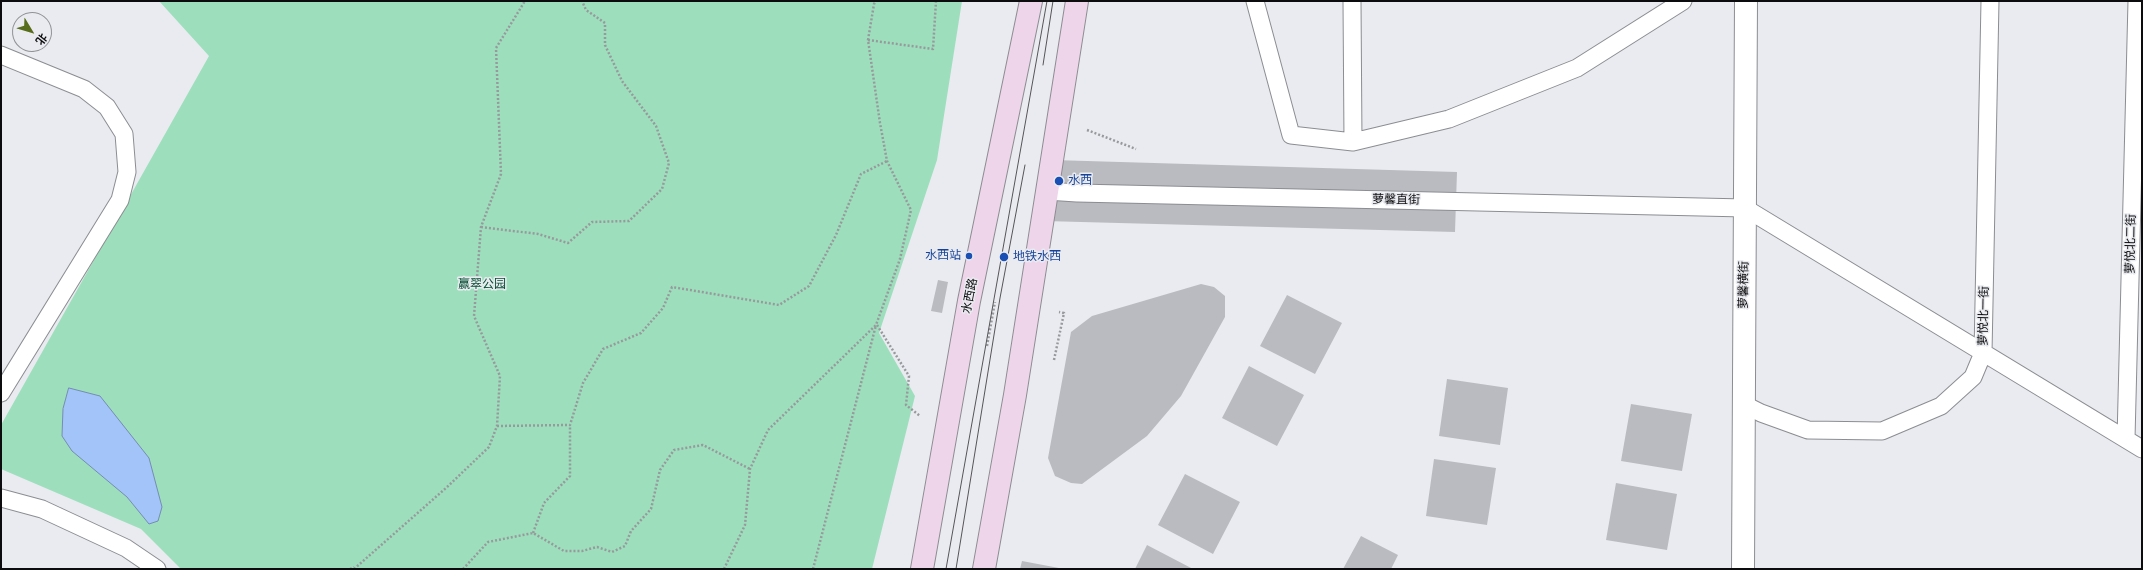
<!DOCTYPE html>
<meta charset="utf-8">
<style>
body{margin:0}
#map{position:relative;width:2143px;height:570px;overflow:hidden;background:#eaebf0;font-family:"Fira Sans","Noto Sans SC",sans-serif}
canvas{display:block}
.frame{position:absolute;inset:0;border:2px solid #0c0c0e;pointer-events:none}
.north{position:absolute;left:12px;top:12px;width:40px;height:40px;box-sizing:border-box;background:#eaebf0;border:1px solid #919296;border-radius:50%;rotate:128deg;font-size:11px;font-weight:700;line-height:16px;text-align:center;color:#0c0c0e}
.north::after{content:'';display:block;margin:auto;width:14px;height:18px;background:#576d1c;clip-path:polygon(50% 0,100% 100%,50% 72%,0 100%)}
</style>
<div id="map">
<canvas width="2143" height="570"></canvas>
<div class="frame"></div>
<div class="north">北</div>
</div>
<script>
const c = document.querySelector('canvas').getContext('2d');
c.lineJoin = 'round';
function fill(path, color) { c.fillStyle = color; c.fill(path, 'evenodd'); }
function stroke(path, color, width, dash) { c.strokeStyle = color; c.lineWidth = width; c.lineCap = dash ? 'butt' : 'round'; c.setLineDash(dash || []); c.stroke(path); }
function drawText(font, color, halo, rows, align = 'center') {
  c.font = font + ' "Fira Sans","Noto Sans SC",sans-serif'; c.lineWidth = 3; c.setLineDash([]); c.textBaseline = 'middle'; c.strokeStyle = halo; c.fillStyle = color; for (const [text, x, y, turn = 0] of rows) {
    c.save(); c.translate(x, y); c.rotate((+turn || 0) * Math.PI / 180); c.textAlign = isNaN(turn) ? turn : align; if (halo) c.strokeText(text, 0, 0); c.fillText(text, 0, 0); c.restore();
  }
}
fill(new Path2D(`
 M159,1H962L937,160L879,333L915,396L872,569H181L141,529L1,469V425L209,56Z`), '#9ddfbc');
const water = new Path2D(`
 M69,388L100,396L149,458L162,507L158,521L149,524L127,497L72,451L62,436L63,409Z`);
fill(water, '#a2c4f9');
stroke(water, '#758db2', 1);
fill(new Path2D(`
 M1053,160L1457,172L1455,232L1044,221Z
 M938,280L948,282L942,313L931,311Z
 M1201,284L1214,287L1225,296V317L1181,396L1147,436L1082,484L1071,483L1055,476L1048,458L1071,332L1092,316Z
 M1287,295L1342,323L1315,374L1260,346Z
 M1249,366L1304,395L1277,446L1222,418Z
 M1447,379L1508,388L1500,445L1439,436Z
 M1631,404L1692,414L1682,471L1621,461Z
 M1434,459L1496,468L1487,525L1426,516Z
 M1185,474L1240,502L1213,554L1158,525Z
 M1616,483L1677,494L1667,550L1606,540Z
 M1361,536L1398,555L1391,569H1343Z
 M1147,545L1193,569H1135Z
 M1022,561L1059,568V569H1020Z`), '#babbc0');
const minor = new Path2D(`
 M1255,1L1291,135L1353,142L1449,119L1577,68L1683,1
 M1352,1L1353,142
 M1,55L84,89L107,107L124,134L127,172L120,200L1,393
 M1047,191L1077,193L1745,208L2142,449
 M1743,404L1761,413L1808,430L1882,431L1941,406L1973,377L1983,353L1990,1
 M2126,439L2137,1
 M1,498L42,509L126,548L157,569`);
const tertiary = new Path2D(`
 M1743,569L1746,1`);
const secondary = new Path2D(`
 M922,569L969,301L1031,1
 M984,569L1015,395L1077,1`);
stroke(minor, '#8b8d91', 19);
stroke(tertiary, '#8b8d91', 24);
stroke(secondary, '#8b8d91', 24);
stroke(new Path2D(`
 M868,40L933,49L936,1
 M1087,130L1136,149
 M481,227L538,234L568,243L592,222L629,221L662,189L669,163L656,126L622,81L605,45V23L586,10L582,1
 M877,325L909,376L906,405L920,416
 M987,346L995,302
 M1054,360L1064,313L1059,312
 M497,426L570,425L583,383L603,349L641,333L663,308L672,287L779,305L809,286L836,235L861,174L887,161
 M533,533L544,503L570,476V425
 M350,569L354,567
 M354,569L446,488L489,447L497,426L500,376L474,316L481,227L501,174L496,48L525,1
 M463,569L488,542L533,533L564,551H582L597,547L612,552L625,546L631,531L651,509L660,470L674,450L703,445L750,469
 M724,569L745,525L750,469L768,430L876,325L900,259L911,210L887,161L880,123L868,40L874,4L876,1
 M813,569L876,325`), '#98999d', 2.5, [2, 2]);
stroke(minor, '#fff', 17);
stroke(tertiary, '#fff', 22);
stroke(secondary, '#eed5ea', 22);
stroke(new Path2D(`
 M1043,65L1053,1
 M946,569L1047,1
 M956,569L1000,298L1025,165`), '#555558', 1);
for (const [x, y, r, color] of [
 [1059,181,5,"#1a4fb4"],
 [969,256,4,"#1a4fb4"],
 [1004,257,5,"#1a4fb4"]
]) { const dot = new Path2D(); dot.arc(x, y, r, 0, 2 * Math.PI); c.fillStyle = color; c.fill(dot); stroke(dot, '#eaebf0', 1.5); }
drawText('12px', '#164399', '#eaebf0', [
 ["水西",1068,181],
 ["水西站",961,256,"right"],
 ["地铁水西",1013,257]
], 'left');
drawText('12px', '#0c0c0e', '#eaebf0', [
 ["萝馨直街",1396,200,1],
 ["萝悦北二街",2131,244,-89],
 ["萝馨横街",1744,285,-89],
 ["水西路",970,296,-79],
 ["萝悦北一街",1984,316,-89]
]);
drawText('12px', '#054e33', '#eaebf0', [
 ["赢翠公园",482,285]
]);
</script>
